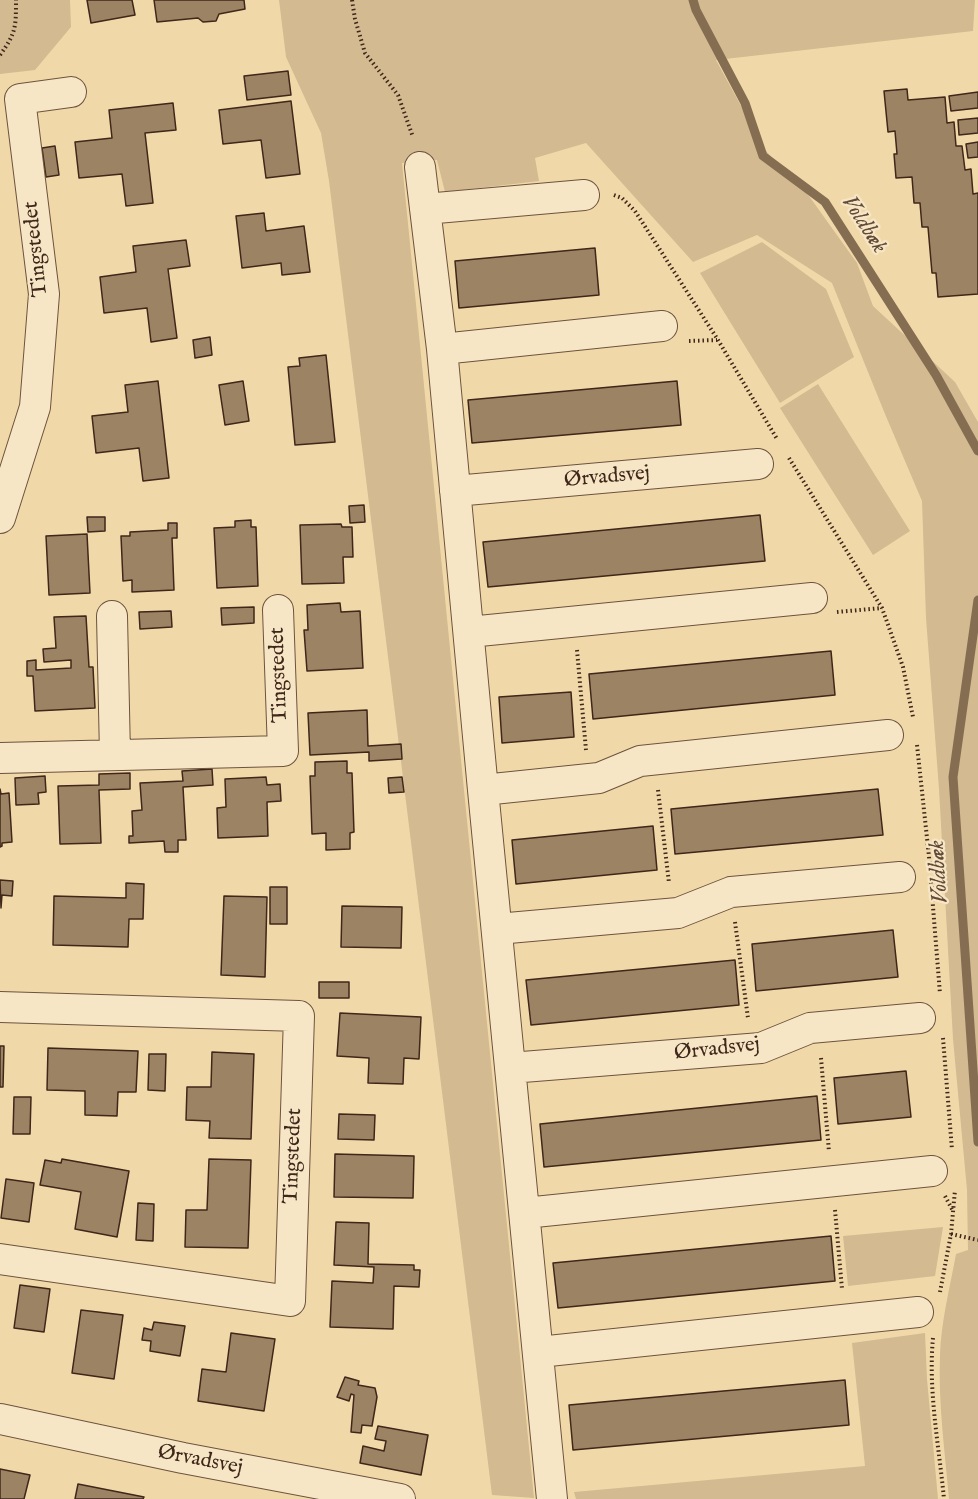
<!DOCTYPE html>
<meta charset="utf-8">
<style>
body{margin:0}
canvas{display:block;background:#f1d8a8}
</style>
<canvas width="978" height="1499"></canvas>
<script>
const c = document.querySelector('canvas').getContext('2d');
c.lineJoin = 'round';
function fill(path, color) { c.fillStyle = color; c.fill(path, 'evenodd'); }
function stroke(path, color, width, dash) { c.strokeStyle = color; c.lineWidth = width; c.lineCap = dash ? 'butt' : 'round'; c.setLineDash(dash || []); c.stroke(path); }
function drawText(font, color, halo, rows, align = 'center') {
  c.font = font + ' "IM FELL English",serif'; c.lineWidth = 4.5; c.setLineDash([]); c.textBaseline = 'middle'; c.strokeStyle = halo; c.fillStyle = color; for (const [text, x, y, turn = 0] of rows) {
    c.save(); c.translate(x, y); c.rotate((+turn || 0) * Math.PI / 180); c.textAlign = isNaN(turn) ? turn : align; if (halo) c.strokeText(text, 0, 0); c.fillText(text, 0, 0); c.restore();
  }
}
fill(new Path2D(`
 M0,0H70L71,27L35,70L0,74Z
 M279,0H975L973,31L716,60L765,150L809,196L857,263L873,306L955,382L978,422V1499H949C945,1452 938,1403 940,1355C941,1322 950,1287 956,1254L968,1250L967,1190L953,1039L939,789L926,618L922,501L885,414L832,283L757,235L693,262L586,143L535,158L539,181L445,192L437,160L402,163L534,1498L492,1495L329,181L321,133L286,57Z
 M762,242L826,289L854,357L780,403L700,273Z
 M818,384L910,531L873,555L780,408Z
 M943,1227L935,1276L848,1286L843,1236Z
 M925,1333L927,1379L938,1499H576L574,1492L865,1466L852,1343Z`), '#d3ba90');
stroke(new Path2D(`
 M693,0L696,10L745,103L763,156L825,202L936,375L978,451
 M978,600L953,777L978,1142`), '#856d52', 9);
const building = new Path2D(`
 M87,0H132L135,15L91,23Z
 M154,0H244L245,9L219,14L216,21L203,22L198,18L157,22Z
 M288,71L291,95L247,100L244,76Z
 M907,89L908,100L945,97L947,123L954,122L956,146H962L965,170L971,169L973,194L978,193V294L938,297L936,273H932L928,227H922L920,203H914L912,177L896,178L894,154H897L895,131L888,132L884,91Z
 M978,92V108L951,111L949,96Z
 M291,101L300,174L266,178L261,140L223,144L219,110Z
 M173,103L176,130L145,133L153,203L126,206L122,174L79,178L75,142L112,138L109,110Z
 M978,118V133L959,135L958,120Z
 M978,142V157L968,158L966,144Z
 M55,146L59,175L46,177L42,148Z
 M264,213L266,231L304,226L310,272L282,275L281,263L242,268L236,216Z
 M186,240L190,266L168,269L177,338L151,342L147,308L104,313L100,277L136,272L133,246Z
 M595,248L599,295L459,308L455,261Z
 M210,337L212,355L195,358L193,340Z
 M326,355L335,442L295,445L288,367L300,366L299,358Z
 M158,381L169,478L143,481L139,448L96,453L92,416L128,412L125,385Z
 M243,381L249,421L225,425L219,385Z
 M677,381L681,425L472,443L468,400Z
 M364,505L365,522L350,523L349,506Z
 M760,515L765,561L488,587L483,542Z
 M87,517H105V531L88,532Z
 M251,520V527H256L258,586L217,588L214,528L235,527V521Z
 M168,523H177V538H172L174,590L132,592V580L123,581L121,536H130V532L168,530Z
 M341,524L342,527H352L353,557H343L344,583L302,584L300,525Z
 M87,534L90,593L49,595L46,536Z
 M340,603L341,612L360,611L363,668L307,671L304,630H308L307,605Z
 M254,607V623L222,625L221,608Z
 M171,611L172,627L140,629L139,612Z
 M86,616L89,667H93L95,708L35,711L33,676H27V661L36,660V670L71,668V660L44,662L43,649L56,648L54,617Z
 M831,651L835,695L593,719L589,674Z
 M571,692L574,737L502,743L499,697Z
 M367,710L368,746L401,744L402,759L369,761V752L310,755L308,713Z
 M347,761V773H352L354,832L350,833V849L326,850V833L312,834L310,776H315V762Z
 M212,769L213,785L183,787L186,840H178V852H165L164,841L129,843V836H133L132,811L142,810L140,783L183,781L182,771Z
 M130,773V789L99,790L101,843L60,844L58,786L99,785V774Z
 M45,776L46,792L38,793L39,804L16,805L15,778Z
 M266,777L267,785L280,784L281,801L267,802L268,836L218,838L217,808L226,807L225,779Z
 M402,777L404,792L389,793L388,778Z
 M0,789L1,794L9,793L12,842L2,843V846L0,847Z
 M878,789L883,835L675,854L671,809Z
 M653,826L657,870L516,884L512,840Z
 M0,880L13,881L12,896L2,895L1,908Z
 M126,883L144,884L143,919H129L128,947L53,945L54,896L126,898Z
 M270,887H287V924H270Z
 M224,896L267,897L265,977L221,975Z
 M342,906L402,907L401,948L341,947Z
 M893,930L898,977L756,991L752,944Z
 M735,960L739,1005L531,1025L526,980Z
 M319,982H349V998H319Z
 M340,1013L421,1017L419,1059L404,1058L403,1084L368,1083L369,1058L337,1056Z
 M0,1046H4L3,1087H0Z
 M48,1048L138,1051L136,1092H118L117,1116L85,1115V1091L47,1090Z
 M212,1052L254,1054L251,1139L209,1138L210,1121L186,1120L187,1087H211Z
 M149,1054H166L165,1091L148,1090Z
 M906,1071L911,1117L838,1124L834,1078Z
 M817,1096L821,1140L544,1167L540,1124Z
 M14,1097H31L30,1134H13Z
 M339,1114L375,1115L374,1140L338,1139Z
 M335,1154L414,1156L413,1198L334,1197Z
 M62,1159L129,1171L117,1237L75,1229L81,1192L40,1185L45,1160L61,1163Z
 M209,1159L251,1160L248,1248L185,1247L186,1210H207Z
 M6,1179L34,1183L29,1222L1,1218Z
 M138,1203L154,1204L153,1241L136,1240Z
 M336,1222L369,1223L368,1264L414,1265V1270H420L419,1287L394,1286L393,1329L330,1327L332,1281L373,1283L374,1267L334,1265Z
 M831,1236L835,1281L558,1308L553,1263Z
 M20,1285L50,1289L44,1332L14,1328Z
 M81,1310L123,1315L114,1379L72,1373Z
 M154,1322L185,1326L180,1356L150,1351L151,1341L142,1340L144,1328L152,1330Z
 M231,1333L275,1339L264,1411L198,1401L202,1369L226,1372Z
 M345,1377L359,1381L358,1385L375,1388L377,1397L372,1426L362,1425L361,1433L351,1432L354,1395L351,1394L349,1401L337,1397Z
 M845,1380L849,1425L573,1450L569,1405Z
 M378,1426L428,1435L421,1475L360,1463L363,1446L384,1451L386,1441L375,1439Z
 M0,1469L30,1475L24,1499H0Z
 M78,1484L144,1497L143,1499H75Z`);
fill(building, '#9c8364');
stroke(building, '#3f271a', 1.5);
const minor = new Path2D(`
 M420,167L442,349L483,790L552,1499
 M425,209L584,195
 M442,349L662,326
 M455,491L758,464
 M0,518L35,407L44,294L20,99L71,92
 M112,616L115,755
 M469,632L812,598
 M0,758L283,751L278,610
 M483,790L599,778L640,761L888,735
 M497,929L678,913L731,892L900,877
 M0,1007L299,1016L290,1301L0,1259
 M510,1068L761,1048L810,1028L920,1018
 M525,1213L932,1171
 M539,1352L918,1312
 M0,1419L183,1458L400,1499`);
stroke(minor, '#6c533e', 32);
stroke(new Path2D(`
 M352,0L355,19L365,53L398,95L413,137
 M0,55C16,33 16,27 16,0
 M614,195L622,198L635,211L718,340L777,439
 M689,341L717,340
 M789,458L882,608L903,667L913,717
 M837,612L882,608
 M577,650L586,750
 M917,745L930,866
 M658,790L669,883
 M931,882L940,994
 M735,922L748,1018
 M943,1038L952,1150
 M821,1058L829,1152
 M945,1196L953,1211
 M835,1210L842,1289
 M951,1234L978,1240
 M940,1292L951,1234L955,1190
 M933,1338C928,1391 939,1446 944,1499`), '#3f271a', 4, [1.5, 3]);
stroke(minor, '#f6e6c6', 30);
drawText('21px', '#3f271a', '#f6e6c6', [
 ["Tingstedet",37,249,-96],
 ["Ørvadsvej",607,478,-5],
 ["Tingstedet",280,675,-92],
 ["Ørvadsvej",717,1050,-6],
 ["Tingstedet",294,1156,-88],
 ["Ørvadsvej",200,1461,11]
]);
drawText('italic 22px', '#624a36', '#f6e6c6', [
 ["Voldbæk",863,225,57],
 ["Voldbæk",940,872,-94]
]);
</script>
